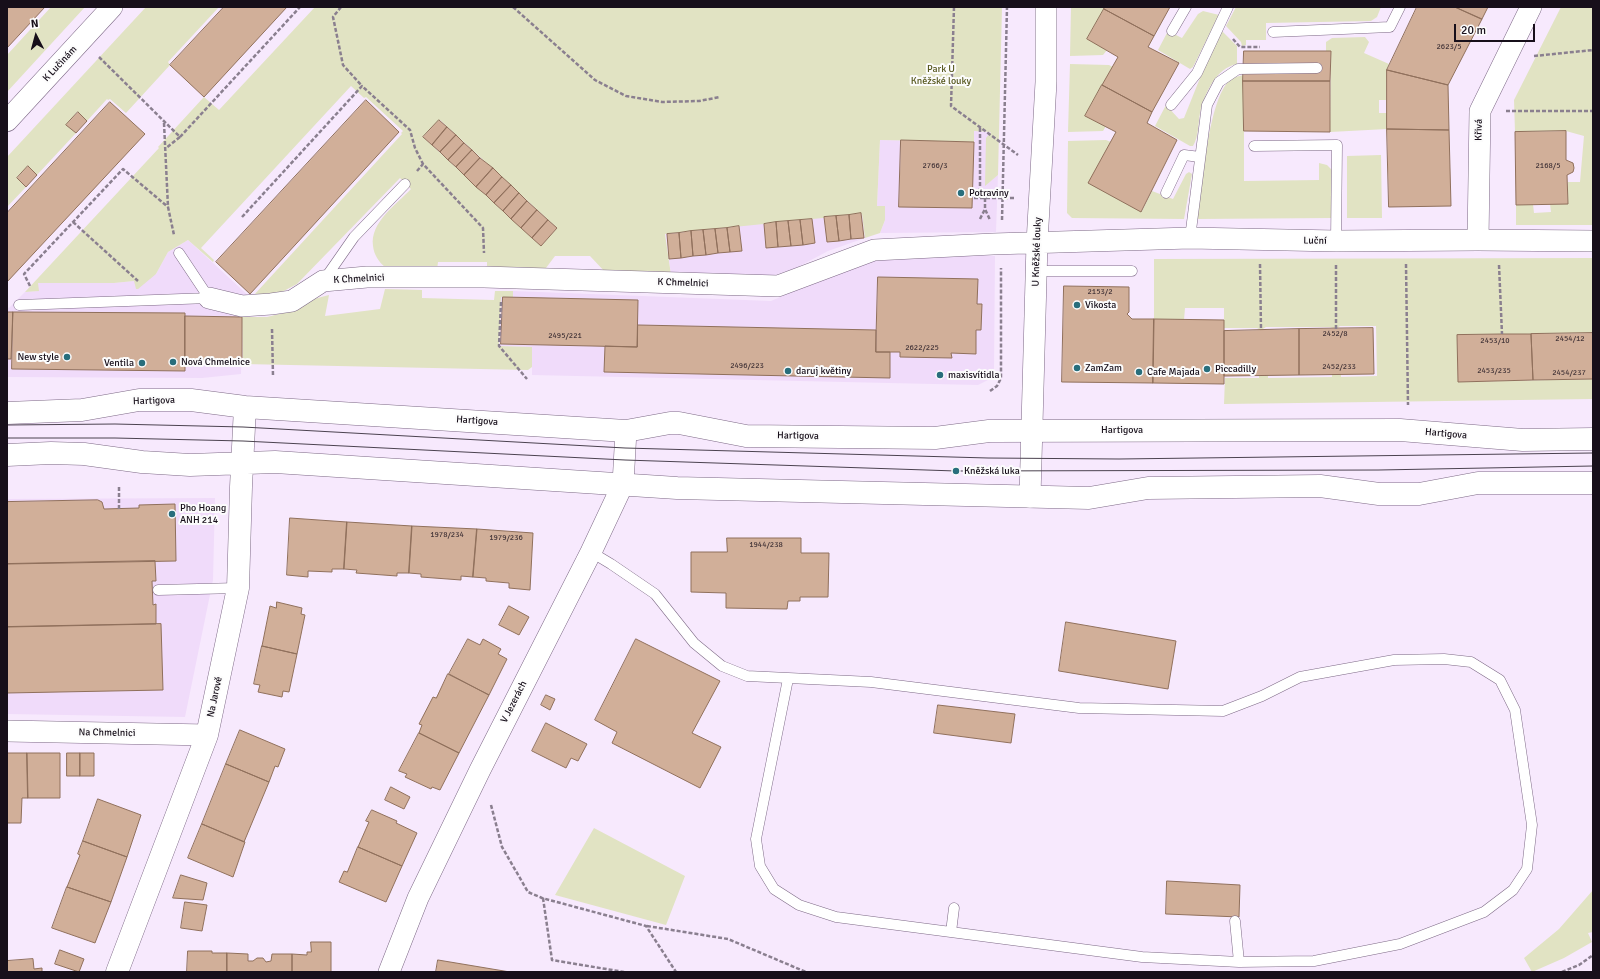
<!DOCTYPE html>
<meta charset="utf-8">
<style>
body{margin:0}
#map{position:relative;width:1600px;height:979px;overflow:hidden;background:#f7e9fd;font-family:Signika,sans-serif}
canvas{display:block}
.frame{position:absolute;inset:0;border:8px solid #170f1a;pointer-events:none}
.north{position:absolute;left:16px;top:16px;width:40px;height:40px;-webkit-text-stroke:3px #fcfcfc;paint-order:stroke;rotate:354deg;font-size:11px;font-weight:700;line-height:16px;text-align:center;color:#170f1a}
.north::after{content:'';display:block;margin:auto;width:14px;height:18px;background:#170f1a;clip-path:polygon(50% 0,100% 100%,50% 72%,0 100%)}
.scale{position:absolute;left:1454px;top:24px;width:81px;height:18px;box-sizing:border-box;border:2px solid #170f1a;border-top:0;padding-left:5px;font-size:12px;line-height:14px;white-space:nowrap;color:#170f1a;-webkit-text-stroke:3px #fcfcfc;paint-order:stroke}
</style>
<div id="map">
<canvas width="1600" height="979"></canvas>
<div class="frame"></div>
<div class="north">N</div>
<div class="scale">20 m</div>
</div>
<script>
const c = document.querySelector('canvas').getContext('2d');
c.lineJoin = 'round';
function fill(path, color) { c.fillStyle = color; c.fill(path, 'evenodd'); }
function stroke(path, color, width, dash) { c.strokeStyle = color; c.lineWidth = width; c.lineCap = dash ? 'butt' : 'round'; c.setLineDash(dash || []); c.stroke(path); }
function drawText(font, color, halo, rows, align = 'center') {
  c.font = font + ' Signika,sans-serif'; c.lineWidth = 4; c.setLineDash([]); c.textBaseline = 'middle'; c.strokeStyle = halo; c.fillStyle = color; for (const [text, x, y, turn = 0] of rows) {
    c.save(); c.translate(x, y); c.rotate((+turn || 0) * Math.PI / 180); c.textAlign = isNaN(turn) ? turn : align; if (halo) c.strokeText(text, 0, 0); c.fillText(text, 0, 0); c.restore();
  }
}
fill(new Path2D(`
 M974,131L992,132L985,185L998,175L996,232L880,233L885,220V207L877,206L880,140L974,142Z
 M863,214L865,238L828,251L796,268L771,276L671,275L665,230Z
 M188,240L251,298L242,317L241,374L202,378L7,377V307L9,308L25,292L38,291V283H114L134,281L156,274L168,252Z
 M879,256H995L994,371L988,380L978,385L532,375V347L499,346L501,297H513V291L771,301L866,260Z
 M215,498L213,580L185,717L7,714V499Z`), '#f0dbfa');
fill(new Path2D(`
 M51,7H85L7,92V55Z
 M146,7H219L168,62L170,65L126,113L110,99L108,100L107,99L87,121L77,112L67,125L76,133L37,175L28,166L17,178L26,187L7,207V157Z
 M315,7H1002L998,175L985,186L986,138L991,132L974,131V142L880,140L877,206H885V220L880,233L865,238L862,214L665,234L671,275L606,273L590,256H555L543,272L487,271V262H438L437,270L385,267C379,262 374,255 373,246C370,222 396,205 411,189L400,178L297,284L280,293L253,296L402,134L401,133L403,131L366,97L364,98L351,86L201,248L214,260L213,262L188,240L168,252L156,274L138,289H136L134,281L114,283H38L39,291L25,292L159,148L158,147L203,98L204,97L219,110ZM440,120L557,228L541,246L423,137Z
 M1071,7H1106L1107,50L1103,55L1070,56Z
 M1236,7H1381L1377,17L1371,21L1266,23V40H1246V45L1242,46L1241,42L1226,26Z
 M1561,7H1593V225H1516V205L1533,204L1534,213L1551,212L1550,204H1568V182H1580L1584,136L1566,131L1515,132L1514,100Z
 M1203,11L1219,15L1193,67L1190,69L1158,50L1168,31L1182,38L1198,14Z
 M1222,31L1237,46V64C1216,68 1205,93 1200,113C1198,124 1199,136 1193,146H1190L1155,126L1166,105L1179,119L1184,118L1200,78Z
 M1365,37L1369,42L1364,53L1389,64L1387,70L1386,100H1379V113H1387V129L1330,132L1331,51H1326V42L1332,38Z
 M1070,64L1109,65L1113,67L1106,126L1103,131L1068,132Z
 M1244,75V181L1319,180V163L1327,165L1332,170V218L1197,219C1202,189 1208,99 1230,80C1234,77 1239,76 1244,75Z
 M1106,140L1111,142L1089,182L1142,211L1152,191L1173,199L1186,174L1189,172L1192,174L1184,219L1072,218L1067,213L1068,141Z
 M1381,155L1382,218H1347V156Z
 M1593,258V333L1457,335L1458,382L1593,379V399L1224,404L1225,378H1259V376L1268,375V378L1332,377V374H1341V377L1377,376L1376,326H1340L1336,329L1330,327H1266L1261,330L1257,328H1224V308H1185L1184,320L1154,319V259Z
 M385,289L422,290V298L494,300L495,291H513V297H501L499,346L532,347V367L528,370L243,364L242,317H267L279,314L297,310L314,299L329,295L325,316L380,309Z
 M594,828L685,876L666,925L555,895Z
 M1593,890V932L1588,933L1592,942L1564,958L1532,972L1524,958L1559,929Z`), '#e1e3c3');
const building = new Path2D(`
 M7,7H45L7,48Z
 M224,7H287L204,97L170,65Z
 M1105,7H1170L1154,36L1104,9Z
 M1417,7H1455L1482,19L1448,85L1387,70Z
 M1455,7H1488L1482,19Z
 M1104,9L1154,36L1148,47L1179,63L1152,112L1102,85L1118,57L1087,39Z
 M1244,51H1331L1330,81H1243Z
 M1387,70L1448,85L1449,130L1387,129Z
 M1243,81H1330V132L1244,131Z
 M1102,85L1152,112L1147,123L1177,140L1141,212L1088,183L1116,132L1085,116Z
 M366,100L399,132L250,294L216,262Z
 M110,102L145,134L7,282V213Z
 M78,112L87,121L76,133L66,125Z
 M439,120L447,127L432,145L423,137Z
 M447,127L456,135L440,152L432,145Z
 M1387,129L1449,130L1451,206L1389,207Z
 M1566,131V160L1573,163L1574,168L1573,172L1567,175L1568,204L1516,205L1515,132Z
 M456,135L464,143L448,160L440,152Z
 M901,140L974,142L972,208L899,207Z
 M464,143L472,150L456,167L448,160Z
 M472,150L480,158L464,175L456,167Z
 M480,158L493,168L476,187L464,175Z
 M28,166L37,175L26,187L17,178Z
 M493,168L502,177L486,195L476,187Z
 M502,177L511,185L494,203L486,195Z
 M511,185L519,193L503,211L494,203Z
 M519,193L527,201L511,219L503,211Z
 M527,201L537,210L521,228L511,219Z
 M537,210L548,220L532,238L521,228Z
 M861,213L864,238L851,239L849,215Z
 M849,215L851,239L839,241L836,216Z
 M836,216L839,241L827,242L824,217Z
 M812,219L815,243L803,245L800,220Z
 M548,220L557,228L541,246L532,238Z
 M800,220L803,245L791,246L788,221Z
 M788,221L791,246L778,247L776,222Z
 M776,222L778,247L766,248L764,224Z
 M739,226L742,251L730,252L727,228Z
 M727,228L730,252L718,253L715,229Z
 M715,229L718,253L706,255L703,230Z
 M703,230L706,255L693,256L691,231Z
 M691,231L693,256L681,258L679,233Z
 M679,233L681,258L669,259L667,234Z
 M878,277L978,279L977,304H982L981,330H976V354L951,353L952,358L900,357V352H876Z
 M1064,286L1129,287V312L1127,314L1132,319H1154L1153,383L1062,382Z
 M503,297L638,300L637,347L501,344Z
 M7,312H13L11,359H7Z
 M13,312L185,313V371L12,369Z
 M185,316L242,317V361L185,362Z
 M1154,319L1224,320V384L1153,383Z
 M638,325L876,330V352H890V378L604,372L605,346L637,347Z
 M1373,328L1374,374L1299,375V329Z
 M1299,329V375L1224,376V331Z
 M1593,333V379L1533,380L1531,334Z
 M1502,334H1531L1533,380L1458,382L1457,335Z
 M98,500L102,502L104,509L139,508V505L175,504L176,561L7,564V502Z
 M290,518L347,522L344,569H332V572L308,571V577L287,575Z
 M347,522L412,526L409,573H397V576L356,573L357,570L344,569Z
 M412,526L477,529L473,577L461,576V580L421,577V574L409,573Z
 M477,529L533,533L530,590L509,588V583L486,581V578L473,577Z
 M727,538H801V553H829L828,597H800V601H788L787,609L726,608V593L691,592V552H727Z
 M155,561L156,581H152L153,605L156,604V624L7,627V564Z
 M277,602L302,608L301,614L305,615L297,654L262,646L270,606L276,608Z
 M509,606L529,617L519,635L499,625Z
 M1066,622L1176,641L1168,689L1059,671Z
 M161,624L163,690L7,693V627Z
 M468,639L480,645L483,639L501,649L498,654L507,659L489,695L449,674Z
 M636,639L720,681L692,733L721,747L700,788L612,743L617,732L595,720Z
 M262,646L297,654L289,692L283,691L282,697L258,692L260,685L254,684Z
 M448,674L489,695L459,753L419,733L422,725L419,724L433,697L436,698Z
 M546,695L555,699L550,710L541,705Z
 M938,705L1015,714L1011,743L934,733Z
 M546,723L587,744L578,761L571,758L566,768L532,751Z
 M240,730L285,749L278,767L275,766L269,782L226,764Z
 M419,733L459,753L440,790L432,787L431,789L405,777L407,774L399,771Z
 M7,753H27L28,798H22L21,823H7Z
 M27,753H60V798H28Z
 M67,753H80V776H67Z
 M80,753H94V776H80Z
 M226,764L269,782L244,842L202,824Z
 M391,787L410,797L404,809L385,800Z
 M98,799L141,815L127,857L83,841Z
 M372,810L397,821L396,823L417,833L402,866L358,847L369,822L366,821Z
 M202,824L245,842L233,877L188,858Z
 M83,841L127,857L111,902L67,887L80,855L78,854Z
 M358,847L402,866L386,902L339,882L344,871L347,872Z
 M181,875L207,883L203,900L173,898Z
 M1167,881L1240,885L1239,917L1166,914Z
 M67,887L111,902L95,943L52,928Z
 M185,902L207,905L202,931L181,928Z
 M311,942H331V972H292V954L307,955V952H311Z
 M60,950L84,959L79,972L55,964Z
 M188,951H212V953H227V972H187Z
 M227,953L248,954V961H253L257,958H263L266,962L271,961L272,954H292V972H227Z
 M33,959L34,969L42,968V972H7V961Z
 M438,960L510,972H436Z`);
fill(building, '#d1af99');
stroke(building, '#90705c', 1);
const lane = new Path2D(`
 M1172,31L1186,7
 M1273,32L1390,27L1400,7
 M1171,105L1197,73L1228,7
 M1254,146L1337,145L1336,241
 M1166,193L1184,155L1200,157
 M1190,238L1207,105L1219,82L1238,69L1317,68
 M179,253L209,298
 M1036,271H1132
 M324,280L354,237L405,184
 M19,305L209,298
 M591,552L611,564L655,594L694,643L722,666L747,676L871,682L1079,708L1223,711L1262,696L1300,677L1394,660L1444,659L1471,662L1500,680L1515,710L1532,825L1527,869L1513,890L1484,912L1400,944L1314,961L1239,962L1142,957L836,917L799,905L774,889L760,866L756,839L788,679
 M158,590L238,588
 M1235,921L1239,962
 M951,932L954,908`);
const street = new Path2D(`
 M7,121L112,7
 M1478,240L1480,111L1531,7
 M209,298L242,306L271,304L292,301L323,281L367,277H484L778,286L874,250L993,244L1190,238L1336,241L1478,240L1593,241
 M1030,497L1037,243L1046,82V7
 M7,731L207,735
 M389,972L418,898L480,770L591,552L623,484L626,431`);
const secondary = new Path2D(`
 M7,413L82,410L139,400H191L245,407L626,431L670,423H679L746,436L935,438L989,431L1400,430L1523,440L1593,439
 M7,455L51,453L84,454L142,462L190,465L275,462L677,488L1089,498L1148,488L1320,486L1379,494H1419L1478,483H1593
 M117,972L207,735L238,588L241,487L245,407`);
stroke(lane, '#7d6986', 11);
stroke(street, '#7d6986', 22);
stroke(secondary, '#7d6986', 23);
stroke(new Path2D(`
 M341,7L333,17L343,65L362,86
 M513,7L595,80L626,96L662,102L699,101L720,97
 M954,7L951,106L1018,155
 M1233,39L1240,47H1260
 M1534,56L1593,50
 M99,57L180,137L165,149
 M1506,111H1593
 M164,123L168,207L174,235
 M180,137L300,7
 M417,171L423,164
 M974,198H1015
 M980,198V128
 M985,198V209L990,220
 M242,217L362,86L410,130L415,148L423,164L483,228L484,253
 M980,219L985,209
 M1002,220L1007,7
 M73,222L138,281
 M1260,264L1261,330
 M1406,264L1408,405
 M1499,265L1502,334
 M30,286L24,274L123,169L168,207
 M501,302L499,346L527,379
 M272,329L273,376
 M1336,329V265
 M990,391L997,386L1001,378V268
 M119,487V509
 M491,805L502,847L528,892L542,898L646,926L676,972
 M543,898L552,960L624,972
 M647,926L728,939L806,972
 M1562,972L1579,965L1593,955`), '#8a7f8f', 2.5, [4, 2]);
stroke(lane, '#fff', 10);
stroke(street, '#fff', 21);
stroke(secondary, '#fff', 22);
stroke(new Path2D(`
 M7,425L115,424L243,427L625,448L988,458L1119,459L1593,453
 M7,438H115L243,441L625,460L956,471L1379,470L1593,466`), '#4b424f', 1);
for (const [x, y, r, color] of [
 [961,193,4,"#286e7c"],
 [1077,305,4,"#286e7c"],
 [67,357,4,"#286e7c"],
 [173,362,4,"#286e7c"],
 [142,363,4,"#286e7c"],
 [1077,368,4,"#286e7c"],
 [1207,369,4,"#286e7c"],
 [788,371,4,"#286e7c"],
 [1139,372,4,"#286e7c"],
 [940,375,4,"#286e7c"],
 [956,471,4,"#286e7c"],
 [172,514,4,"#286e7c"]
]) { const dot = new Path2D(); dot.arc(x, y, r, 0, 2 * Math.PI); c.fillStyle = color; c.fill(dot); stroke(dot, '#fcfcfc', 1.5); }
drawText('8px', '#46373a', null, [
 ["2623/5",1449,47],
 ["2766/3",935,166],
 ["2168/5",1548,166],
 ["2153/2",1100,292],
 ["2452/8",1335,334],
 ["2495/221",565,336],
 ["2454/12",1570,339],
 ["2453/10",1495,341],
 ["2622/225",922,348],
 ["2496/223",747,366],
 ["2452/233",1339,367],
 ["2453/235",1494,371],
 ["2454/237",1569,373],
 ["1978/234",447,535],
 ["1979/236",506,538],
 ["1944/238",766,545]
]);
drawText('10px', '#170f1a', '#fcfcfc', [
 ["K Lučinám",60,64,-47],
 ["Křivá",1479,130,-89],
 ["Luční",1315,241,1],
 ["U Kněžské louky",1037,252,-88],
 ["K Chmelnici",359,279,-3],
 ["K Chmelnici",683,283,2],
 ["Hartigova",154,401,-2],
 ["Hartigova",477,421,4],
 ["Hartigova",1122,430],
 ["Hartigova",1446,434,5],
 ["Hartigova",798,436,1],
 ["Na Jarově",215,697,-78],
 ["V Jezerách",514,702,-63],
 ["Na Chmelnici",107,733,1]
]);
drawText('10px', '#56571d', '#fcfcfc', [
 ["Park U",941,69],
 ["Kněžské louky",941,81]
]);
drawText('10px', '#170f1a', '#fcfcfc', [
 ["Potraviny",969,193],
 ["Vikosta",1085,305],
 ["New style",59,357,"right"],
 ["Nová Chmelnice",181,362],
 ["Ventila",134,363,"right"],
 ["ZamZam",1085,368],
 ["Piccadilly",1215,369],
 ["daruj květiny",796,371],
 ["Cafe Majada",1147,372],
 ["maxisvítidla",948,375],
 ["Kněžská luka",964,471],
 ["Pho Hoang",180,508],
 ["ANH 214",180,520]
], 'left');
</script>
